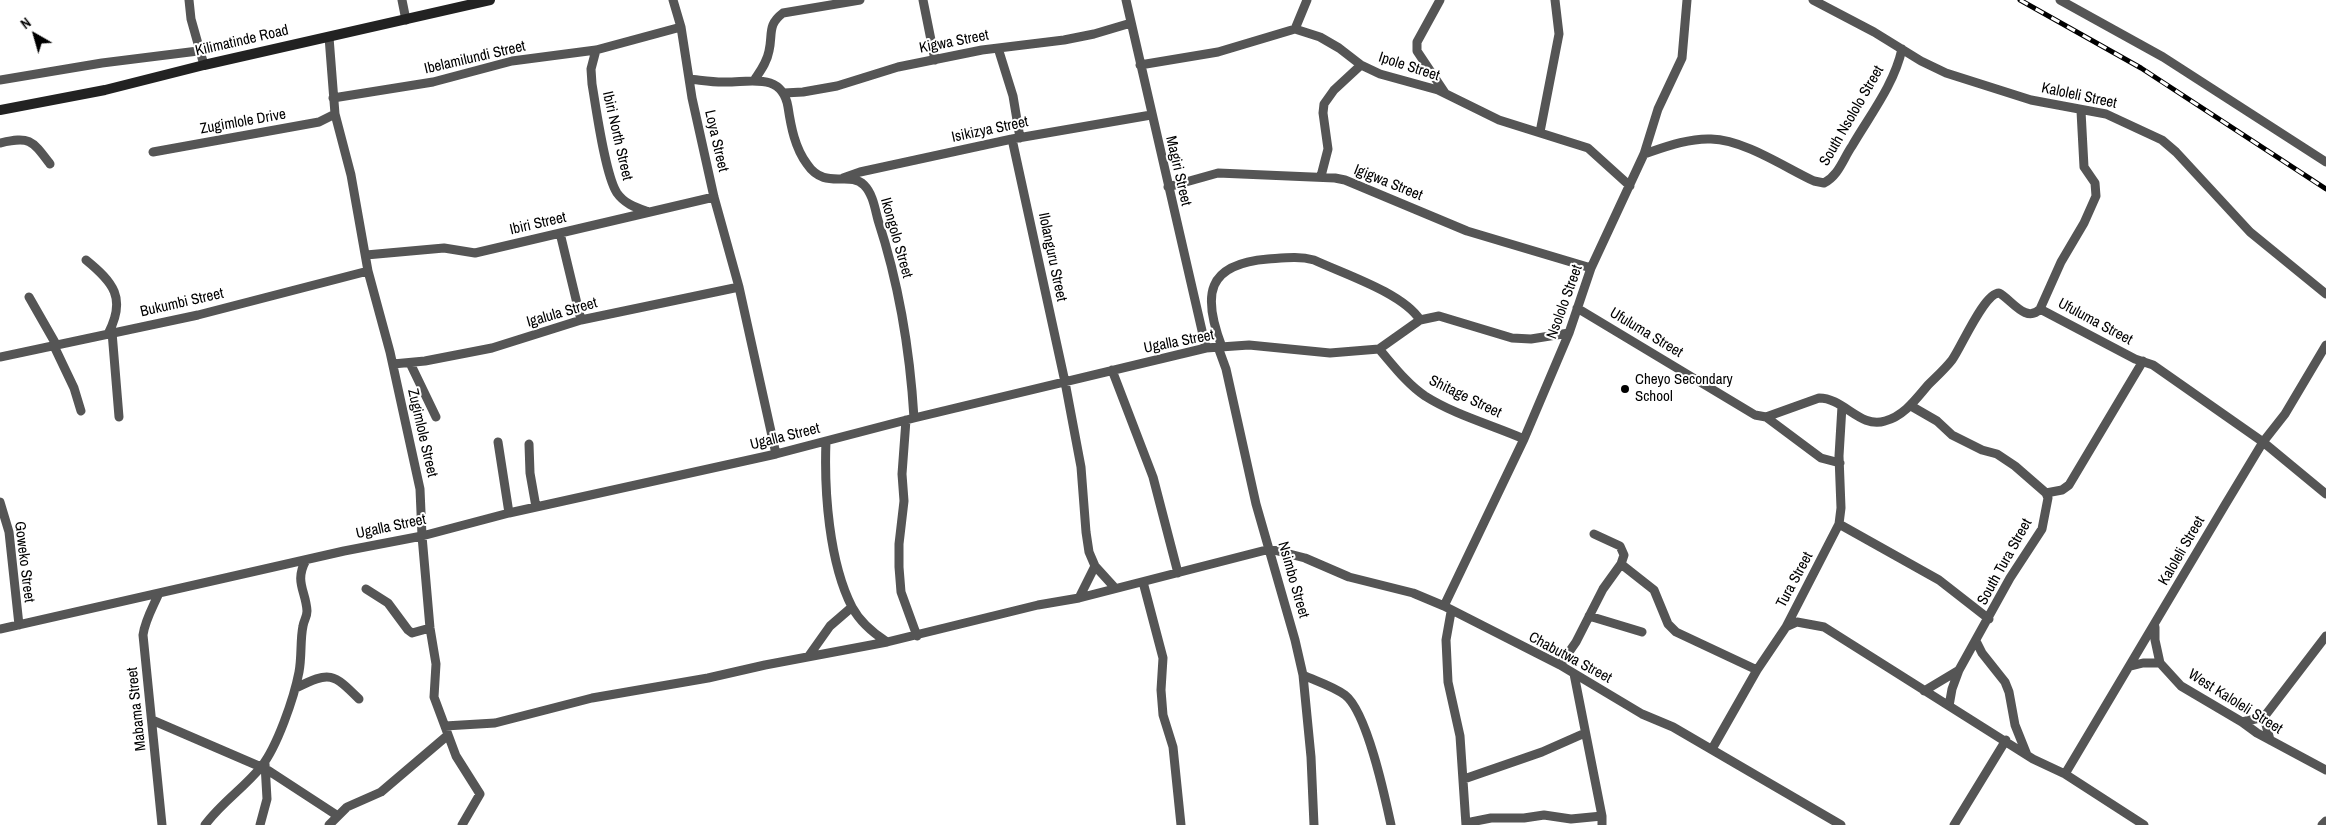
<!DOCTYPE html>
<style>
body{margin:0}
#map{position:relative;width:2326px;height:825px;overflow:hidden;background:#fff;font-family:"Archivo Narrow",sans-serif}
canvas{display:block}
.north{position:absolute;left:10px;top:10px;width:50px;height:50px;-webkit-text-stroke:4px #fff;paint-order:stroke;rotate:322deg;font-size:14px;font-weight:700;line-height:20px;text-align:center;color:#000}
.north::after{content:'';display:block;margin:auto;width:18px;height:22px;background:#000;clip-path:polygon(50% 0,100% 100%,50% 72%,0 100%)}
</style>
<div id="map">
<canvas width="2326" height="825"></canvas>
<div class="north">N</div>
</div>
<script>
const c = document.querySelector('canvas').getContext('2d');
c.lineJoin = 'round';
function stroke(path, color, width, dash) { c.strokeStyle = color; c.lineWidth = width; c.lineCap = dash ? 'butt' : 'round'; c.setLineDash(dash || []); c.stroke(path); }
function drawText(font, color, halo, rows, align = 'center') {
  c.font = font + ' "Archivo Narrow",sans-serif'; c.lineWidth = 4; c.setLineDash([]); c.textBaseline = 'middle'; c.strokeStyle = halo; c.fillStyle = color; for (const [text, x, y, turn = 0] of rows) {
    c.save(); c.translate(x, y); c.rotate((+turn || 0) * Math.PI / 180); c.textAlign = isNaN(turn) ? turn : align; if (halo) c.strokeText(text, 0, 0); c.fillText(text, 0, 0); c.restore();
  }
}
stroke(new Path2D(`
 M189,0L191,19L204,65
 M402,0L406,20
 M673,0L681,27L692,98L714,197L739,287L776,454
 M923,0L935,60
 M1126,0L1206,348
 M1440,0L1417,42V51L1445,93
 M1813,0L1874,32L1921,61L1946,73L2031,100L2106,114L2162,140L2176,152L2250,232L2326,294
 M2060,0L2163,57L2326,162
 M1295,29L1307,0
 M329,37L335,114L351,175L368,271L390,352L420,489L422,536L430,628L436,664L434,697L456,756L480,794L462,825
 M998,48L1013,96L1020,138
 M596,50L591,69L592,84C596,107 605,175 617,193C624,203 634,207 646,211
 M1140,65L1218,52L1295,29L1320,37L1339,48L1361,65L1380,74L1438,90L1499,120L1588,148L1630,186
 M689,79C700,80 711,82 723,82C748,83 782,71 788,107C791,127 795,148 807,164C825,191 849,170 864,185C873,194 875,209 878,220C899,284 910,351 914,418
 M755,79C761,70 767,62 769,51C773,34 767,25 783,13L860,0
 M0,80L102,63L198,51
 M784,93L803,92L837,86L898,67L982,50L1064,40L1094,34L1131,23
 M333,98L433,82L512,61L596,50L681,27
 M1540,132L1559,34L1555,0
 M1012,139L1065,382L1081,467L1086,532L1089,552L1095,566L1115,588
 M0,143C30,136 32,140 50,164
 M153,152L319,122L335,114
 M1644,154C1665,147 1689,138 1711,139C1745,140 1784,167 1814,181L1824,183C1839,175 1843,159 1852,146C1870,115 1894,85 1902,49
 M1321,176L1328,149L1323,113L1324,104L1334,90L1361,65
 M843,178L860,172L1012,139L1151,115
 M1168,187L1218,173L1335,178L1345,180L1467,231L1591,268
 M560,233L581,320
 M366,255L444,248L475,253L714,197
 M86,260C113,282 127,298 108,334
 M29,297L57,346
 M1577,308L1755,415L1766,417L1819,398C1844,398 1860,429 1885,421C1904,416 1916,399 1928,385C1936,377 1945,369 1952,360C1961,348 1984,293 1999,293C2011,299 2026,324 2040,309L2135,359L2153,365L2263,442L2326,494
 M2040,309L2061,262L2084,223L2096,196L2095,183L2084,167L2081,111
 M112,332L119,417
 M54,346L74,388L81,411
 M1218,347L1226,369L1256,504L1295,640L1303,675L1311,757L1314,825
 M1222,347C1202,295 1206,264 1268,259C1284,258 1299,256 1314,260C1344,274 1403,293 1420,320
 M1379,349C1393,365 1407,384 1425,396C1455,415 1492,425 1524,439
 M0,357L198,315L368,271
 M410,363L436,417
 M393,364L425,361L492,348L581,320L739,287
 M1112,370L1153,477L1178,573
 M1911,406L1937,421L1952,435L1982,450L1997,454L2015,466L2046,493L2048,498L2042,529L2010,578L1959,670L1924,691
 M1766,417L1821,458L1840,463
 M906,420L902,474L904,501L899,544V567L901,592L917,636
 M826,441C824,491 829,562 852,607C860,622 873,633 887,642
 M498,442L509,513
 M529,444L530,473L536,507
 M2046,493L2062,490L2069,485L2143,361
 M0,502L9,532L19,625
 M1839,524L1939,580L1989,619
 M1621,564L1654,590L1668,624L1676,632L1757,670
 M1143,582L1163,658L1161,690L1163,715L1173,747L1181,825
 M366,589L388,603L408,630L412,633L430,628
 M159,593C153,607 145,620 143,635L162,825
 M1079,598L1095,566
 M1444,606L1524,439L1569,333L1591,268L1644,154L1658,109L1682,58L1687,0
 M1451,612L1446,640L1448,682L1460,736L1466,825
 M1589,616L1642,632
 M1786,627L1797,622L1824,627L2033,759L2065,774L2144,825
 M2155,627V640L2160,663
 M0,629L344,551L422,536L509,513L776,454L914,418L1206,348L1249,345L1330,353L1379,349L1420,320L1439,316L1512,338L1531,339L1569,333
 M1976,641L1982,653L2005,682L2009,692L2015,725L2027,755
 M808,657L830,626L852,607
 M1560,665L1576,642L1603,589L1621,564L1624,555L1620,546L1594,534
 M2131,666L2143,663H2160L2181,686L2242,722L2257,733L2326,770
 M1574,674L1602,816V825
 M1303,675C1316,681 1333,686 1345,695C1367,712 1385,797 1391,825
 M296,688C330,671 333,673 359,699
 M1949,706L1952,689L1959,670
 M2264,717L2270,740
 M152,720L261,767
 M2242,722L2264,717L2326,636
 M445,726L495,723L592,698L708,678L765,665L887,642L1038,605L1079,598L1270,549L1305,558L1349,577L1413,593L1444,606L1560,665L1642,714L1673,727L1841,825
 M1712,749L1757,670L1786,627L1839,524L1841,508L1839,456L1842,406
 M266,769L338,816
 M2065,774L2225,505L2263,442L2285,414L2326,345
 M1464,779L1542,752L1585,733
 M1466,823L1491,818H1524L1544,815L1571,819L1602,816
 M205,825C221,803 244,788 261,767C277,747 294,698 299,672C302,656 300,640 303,626C304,620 307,617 307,611C306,591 294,582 306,560
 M260,825L267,799L265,764
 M329,825L347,807L381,792L448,735
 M1954,825L2006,740
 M2322,825L2326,821`), '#555', 9);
stroke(new Path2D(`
 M0,110L105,90L204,65L490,0`), '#222', 10);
const rail = new Path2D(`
 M2020,0L2141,68L2326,189`);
stroke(rail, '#000', 5);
stroke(rail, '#fff', 3, [9]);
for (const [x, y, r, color] of [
 [1625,389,5,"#000"]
]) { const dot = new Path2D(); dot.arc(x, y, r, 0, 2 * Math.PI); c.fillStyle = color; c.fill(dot); stroke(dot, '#fff', 2); }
drawText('15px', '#000', '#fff', [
 ["Kilimatinde Road",242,41,-13],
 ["Kigwa Street",954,42,-11],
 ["Ibelamilundi Street",475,58,-13],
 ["Ipole Street",1409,67,18],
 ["Kaloleli Street",2079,96,12],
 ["South Nsololo Street",1852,116,-60],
 ["Zugimlole Drive",243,122,-10],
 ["Isikizya Street",990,130,-12],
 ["Ibiri North Street",617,136,77],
 ["Loya Street",716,141,77],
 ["Magiri Street",1178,171,77],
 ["Igigwa Street",1388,183,22],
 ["Ibiri Street",538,224,-13],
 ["Ikongolo Street",896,238,74],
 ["Ilolanguru Street",1052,257,78],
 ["Nsololo Street",1565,302,-70],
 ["Bukumbi Street",182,303,-13],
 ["Igalula Street",562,313,-16],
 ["Ufuluma Street",2095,322,28],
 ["Ufuluma Street",1646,333,31],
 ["Ugalla Street",1179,342,-11],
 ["Shitage Street",1465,397,26],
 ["Zugimlole Street",422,433,77],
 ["Ugalla Street",785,437,-14],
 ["Ugalla Street",391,527,-12],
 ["Kaloleli Street",2182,551,-60],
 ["Goweko Street",24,562,83],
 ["South Tura Street",2005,562,-61],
 ["Nsimbo Street",1293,580,74],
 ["Tura Street",1795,580,-62],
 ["Chabutwa Street",1570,658,28],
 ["West Kaloleli Street",2235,702,32],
 ["Mabama Street",137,709,-96]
]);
drawText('15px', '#000', '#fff', [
 ["Cheyo Secondary",1635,380],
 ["School",1635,397]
], 'left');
</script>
